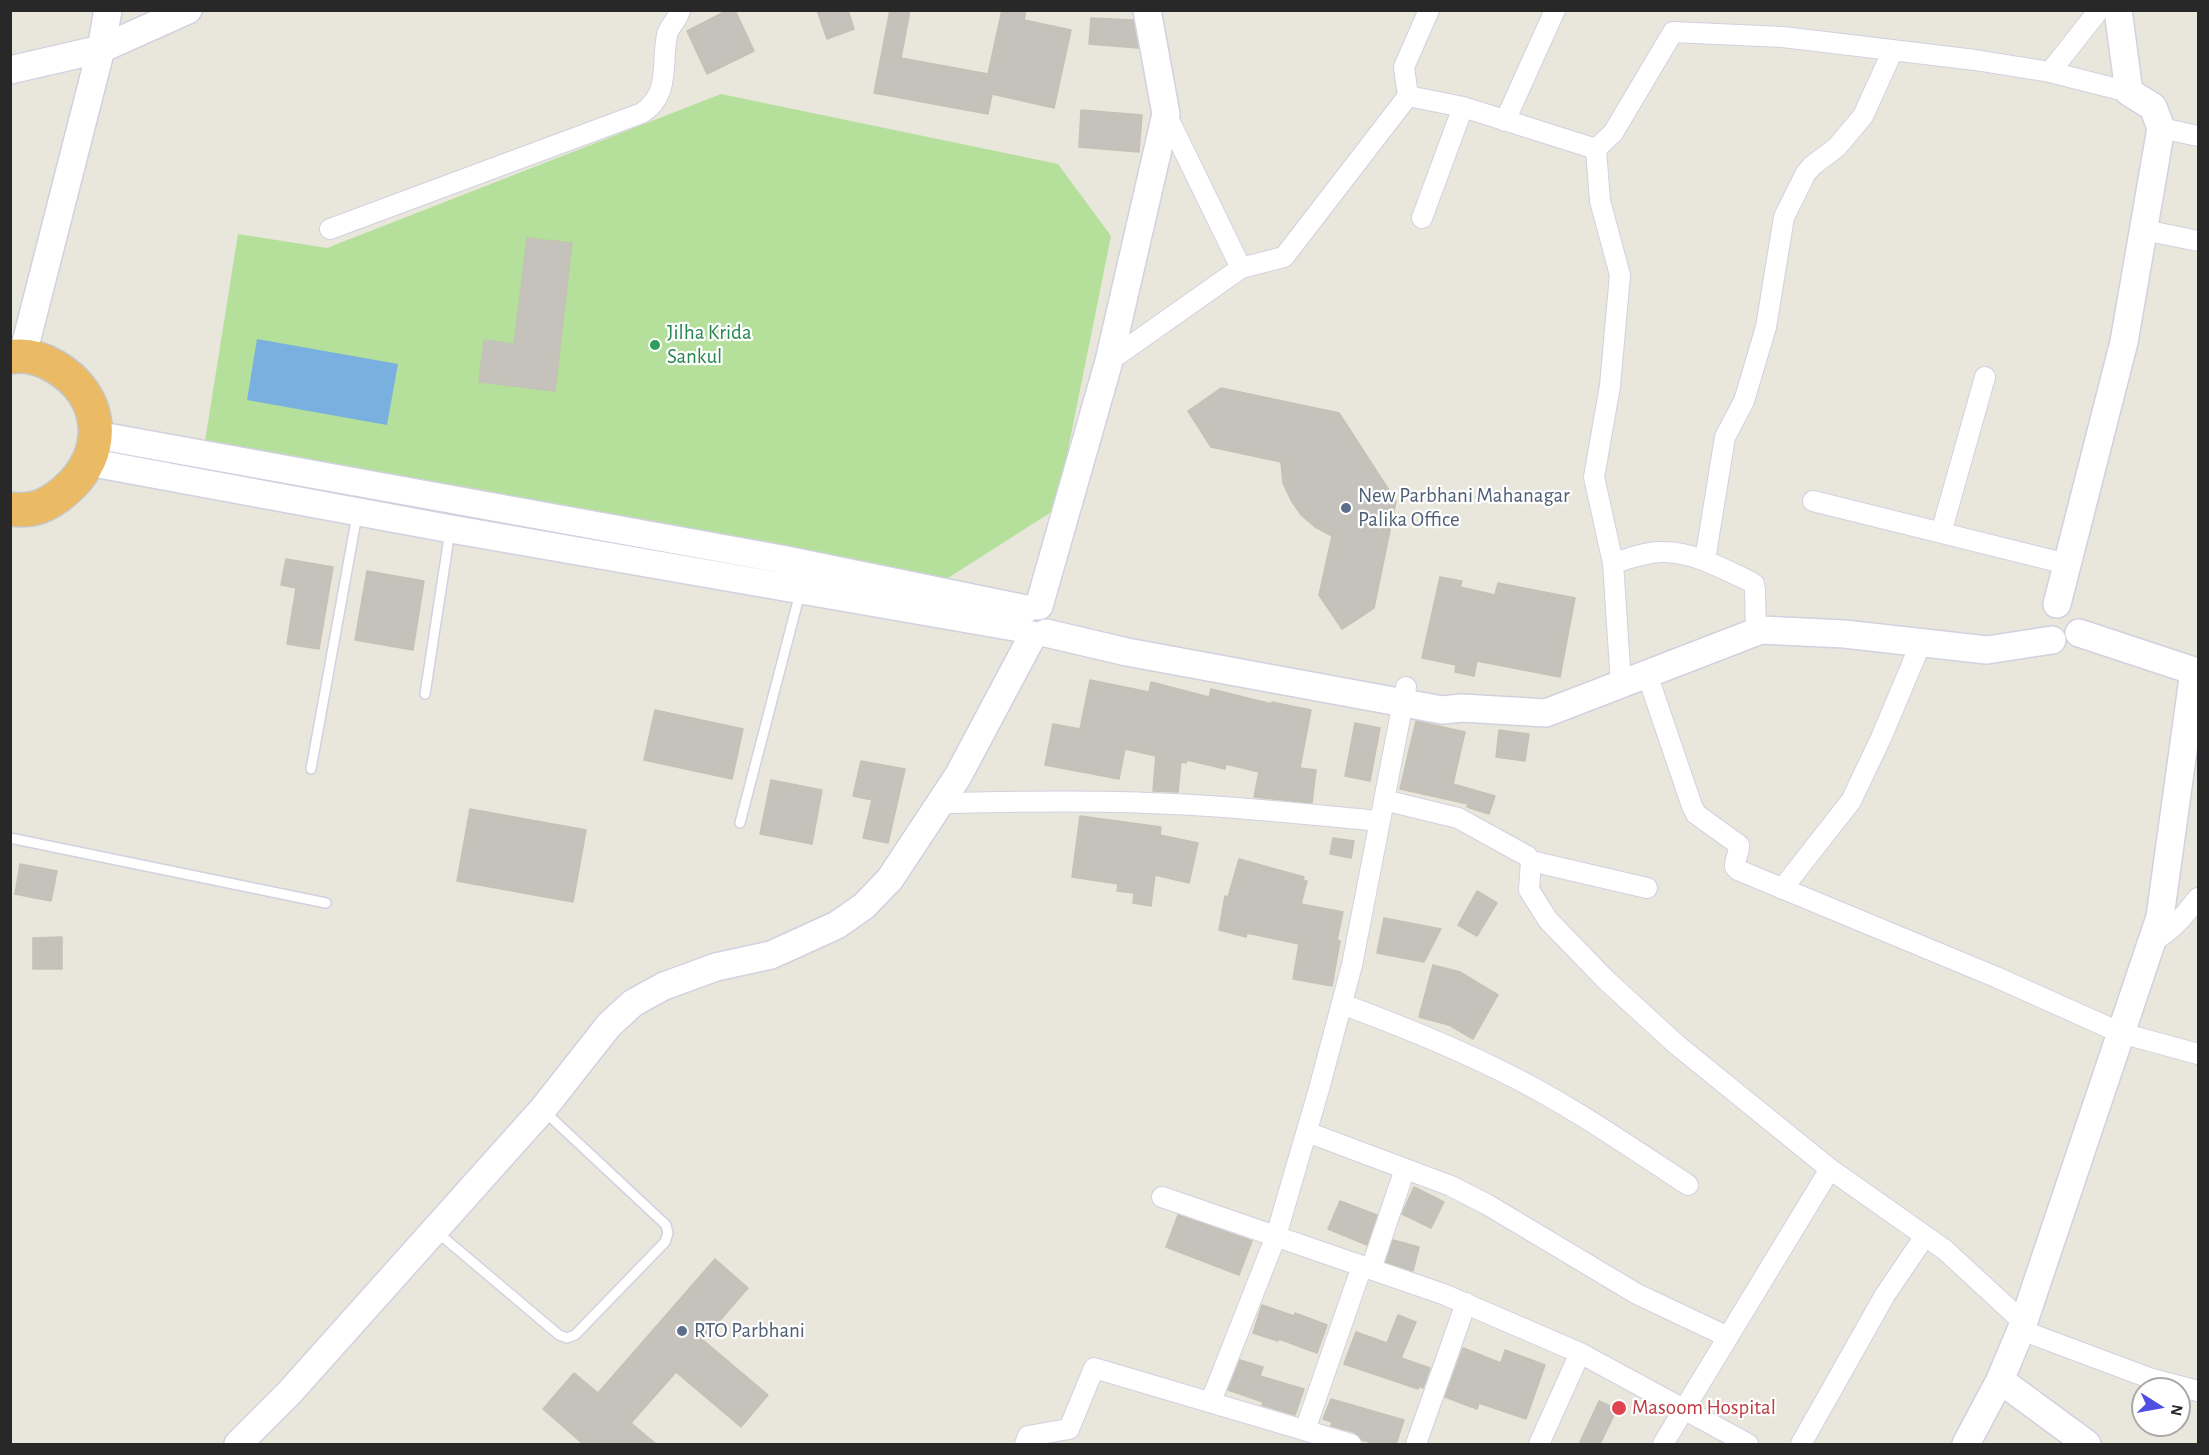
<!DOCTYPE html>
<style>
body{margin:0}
#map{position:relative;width:2209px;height:1455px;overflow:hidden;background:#e9e6dc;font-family:"Alegreya Sans",sans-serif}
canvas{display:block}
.frame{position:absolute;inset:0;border:12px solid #282828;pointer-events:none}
.north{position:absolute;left:2131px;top:1377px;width:60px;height:60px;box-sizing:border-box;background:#fff;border:2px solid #a9a9a9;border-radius:50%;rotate:101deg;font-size:16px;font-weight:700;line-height:24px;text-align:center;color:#282828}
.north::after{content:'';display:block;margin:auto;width:21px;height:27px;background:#514ee4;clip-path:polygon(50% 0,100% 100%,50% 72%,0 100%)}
</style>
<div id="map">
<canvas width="2209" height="1455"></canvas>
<div class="frame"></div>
<div class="north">N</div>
</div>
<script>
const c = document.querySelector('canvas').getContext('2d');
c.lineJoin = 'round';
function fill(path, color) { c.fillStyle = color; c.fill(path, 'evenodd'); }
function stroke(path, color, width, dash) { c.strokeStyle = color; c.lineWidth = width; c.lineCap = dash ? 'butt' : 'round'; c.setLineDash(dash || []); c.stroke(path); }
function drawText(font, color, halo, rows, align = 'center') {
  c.font = font + ' "Alegreya Sans",sans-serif'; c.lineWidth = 4.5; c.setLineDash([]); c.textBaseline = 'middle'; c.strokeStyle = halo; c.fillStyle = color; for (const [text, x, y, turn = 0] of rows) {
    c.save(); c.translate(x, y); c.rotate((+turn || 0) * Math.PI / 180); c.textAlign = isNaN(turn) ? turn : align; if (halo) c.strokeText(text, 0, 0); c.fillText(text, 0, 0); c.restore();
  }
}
fill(new Path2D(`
 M721,94L1058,164L1111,236L1056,509L945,580L205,441L238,234L327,248Z`), '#b4e09b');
fill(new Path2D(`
 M257,339L398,364L387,425L247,400Z`), '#7ab0df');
const building = new Path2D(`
 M728,10H735L754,51L707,74L687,31Z
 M817,10H848L854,29L827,39Z
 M890,10H910L901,58L988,74L1002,10H1026L1024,20L1071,30L1054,108L992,94L988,114L874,93Z
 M1091,18L1133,20L1138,48L1089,44Z
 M1081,110L1142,115L1139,152L1079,147Z
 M527,238L572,243L555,391L479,382L484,340L514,344Z
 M1221,388L1339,413L1396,501L1374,608L1342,629L1319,595L1332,536L1315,527L1301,515L1291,500L1283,483L1281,462L1211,447L1188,411Z
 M286,559L333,567L319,649L287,644L296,588L281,585Z
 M367,571L424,581L413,650L355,640Z
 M1440,577L1462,581L1460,587L1495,595L1498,583L1575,598L1560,677L1477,661L1474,676L1455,672L1456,665L1422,658Z
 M1090,680L1149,692L1151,682L1209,697L1211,689L1272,704V702L1311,710L1300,768L1316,770L1312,803L1254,797L1259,772L1226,764L1225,769L1187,760L1186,763L1181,762L1178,792L1153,791L1156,756L1125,749L1119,779L1045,765L1053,724L1080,729Z
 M655,710L743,729L732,779L644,760Z
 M1416,721L1465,732L1453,784L1495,796L1489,814L1467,807L1468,804L1400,789Z
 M1355,723L1380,728L1370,781L1345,776Z
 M1499,730L1529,734L1525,761L1496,757Z
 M861,761L905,769L888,843L863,838L872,800L853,796Z
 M771,780L822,790L812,844L760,834Z
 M470,809L586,830L573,902L457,881Z
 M1080,816L1161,827L1160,835L1198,843L1189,883L1155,875L1151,906L1133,903L1134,893L1117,891L1118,884L1072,877Z
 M1333,838L1354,841L1351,858L1330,854Z
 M1239,859L1304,877L1303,881H1307L1301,904L1343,912L1337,940L1340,941L1332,986L1293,979L1299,944L1247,933L1246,937L1219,930L1225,896L1228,897Z
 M20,864L57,871L51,901L15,894Z
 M1477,891L1497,903L1477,936L1458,925Z
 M1384,918L1441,929L1424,962L1377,953Z
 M62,937V969H33V938Z
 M1433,965L1460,972L1498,995L1473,1039L1449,1025L1419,1017Z
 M1414,1187L1444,1202L1431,1228L1402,1214Z
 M1340,1201L1377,1215L1367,1245L1328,1229Z
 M1178,1215L1252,1241L1239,1275L1166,1247Z
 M1393,1240L1419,1247L1413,1271L1386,1262Z
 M715,1259L748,1288L703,1340L768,1395L741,1427L676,1372L631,1423L656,1444H583L543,1409L574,1373L598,1393Z
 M1262,1305L1294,1316L1295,1313L1327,1325L1317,1353L1279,1339L1278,1341L1253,1333Z
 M1398,1315L1416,1322L1401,1358L1430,1368L1423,1388L1418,1386V1389L1344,1364L1356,1332L1387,1343Z
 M1463,1348L1501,1363L1505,1350L1545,1365L1526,1419L1479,1403L1477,1409L1445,1397Z
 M1240,1360L1263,1367L1260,1376L1304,1389L1295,1415L1262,1405L1263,1402L1228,1390Z
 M1331,1399L1404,1420L1396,1444H1377L1362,1440L1354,1432L1331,1426L1332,1422L1323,1419Z
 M1599,1401L1617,1409L1600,1444H1579Z`);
fill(building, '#c5c2bb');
stroke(building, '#c4c2b6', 1.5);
const lane = new Path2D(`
 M425,694L450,531
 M311,769L357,515
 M740,823L800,593
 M10,838L326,903
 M437,1232L559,1335L567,1338L575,1335L665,1242L668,1233L666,1225L544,1111`);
const street = new Path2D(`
 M2050,72L2099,10
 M1408,96L1404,67L1429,10
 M1166,114L1241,268
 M1505,121L1555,10
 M2161,128L2198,136
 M1596,149L1600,201L1620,275L1610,386L1594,477L1613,563L1621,684
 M1422,218L1463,107
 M330,229L642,113C671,94 661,63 667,35C669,26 678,20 680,10
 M2144,230L2198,241
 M1109,361L1241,268L1284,257L1408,96L1463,107L1596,149L1613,133L1673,32L1783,37L1975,60L2050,72L2129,92
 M1813,501L2067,564
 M1941,533L1985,377
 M1705,560L1725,437L1744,401L1766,327L1784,217L1806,173L1812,166L1837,147L1863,116L1893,50
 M1613,563C1629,559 1647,551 1664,552C1694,552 1723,569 1749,581L1754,584L1755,590L1756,632
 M1647,674L1692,806L1696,814L1739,845C1740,853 1734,859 1735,867L1738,870L1996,977L2121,1033L2198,1054
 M1384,800L1458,818L1527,856L1531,861L1529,890L1548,920L1606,980L1677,1045L1830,1169L1945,1250L2023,1322
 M940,803C1009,802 1078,800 1146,803C1224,805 1302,814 1380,821
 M1531,861L1647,888
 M1782,889L1851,801L1881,738L1921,643
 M2151,942C2172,931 2184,916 2198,898
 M1342,1004C1396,1024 1449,1045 1501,1071C1567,1103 1627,1145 1688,1185
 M1307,1132L1451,1186L1488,1205L1637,1294L1728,1337
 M1162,1197L1443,1294L1580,1353L1748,1444
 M1371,1269L1405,1169
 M2021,1330L2152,1379L2198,1391
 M1211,1401L1276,1236L1319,1089L1352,965L1406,687
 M1305,1430L1362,1266
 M1025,1444L1028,1436L1069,1429L1094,1368L1351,1444
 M1416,1444L1466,1303
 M1539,1444L1580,1353
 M1663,1444L1830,1169
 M1801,1444L1885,1295L1925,1236`);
const secondary = new Path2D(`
 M10,70L101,49L188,10
 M23,354L101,49L108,10
 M96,435L781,559L1026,609
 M88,462L451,529L1020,628
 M2057,604L2124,342L2161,128L2153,107L2129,92L2118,10
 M1039,606L1109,361L1166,114L1147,10
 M1046,633L1127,652L1442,710L1462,708L1546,713L1761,630L1844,634L1987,650L2052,640
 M2000,1380L2021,1330L2160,917L2194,671L2079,633
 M238,1444L290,1392L543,1109L609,1025L633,1003L664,986L716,967L771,955L837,925L864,906L890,879L958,776L1033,635
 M1966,1444L2000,1380L2087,1444`);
const highway = new Path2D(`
 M10,357C26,354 40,358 54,366C105,395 109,454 65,491C47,506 34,512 10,509`);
stroke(lane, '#d1d1e0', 12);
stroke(street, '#d1d1e0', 22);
stroke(secondary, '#d1d1e0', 30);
stroke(highway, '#c7c7c7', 36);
stroke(lane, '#fff', 9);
stroke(street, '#fff', 20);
stroke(secondary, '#fff', 27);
stroke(highway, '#ebba65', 33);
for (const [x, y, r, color] of [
 [655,345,6,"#2e9e5b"],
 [1346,508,6,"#5c6f8a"],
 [682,1331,6,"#5c6f8a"],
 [1619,1408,8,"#e0444e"]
]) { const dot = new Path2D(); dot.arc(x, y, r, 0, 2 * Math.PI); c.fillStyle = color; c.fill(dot); stroke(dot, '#fff', 2); }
drawText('21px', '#27864d', '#fff', [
 ["Jilha Krida",667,333],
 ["Sankul",667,357]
], 'left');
drawText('21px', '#4e5e75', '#fff', [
 ["New Parbhani Mahanagar",1358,496],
 ["Palika Office",1358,520],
 ["RTO Parbhani",694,1331]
], 'left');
drawText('21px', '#be3a42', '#fff', [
 ["Masoom Hospital",1632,1408]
], 'left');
</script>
